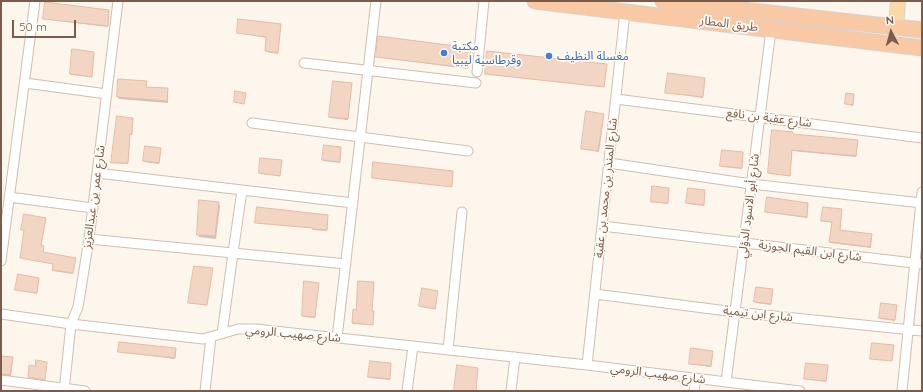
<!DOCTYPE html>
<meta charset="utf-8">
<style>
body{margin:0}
#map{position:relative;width:923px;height:392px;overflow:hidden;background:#fdf6ec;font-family:Quicksand,sans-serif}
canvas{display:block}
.frame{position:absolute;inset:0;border:2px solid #7a5c4d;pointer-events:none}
.north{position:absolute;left:871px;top:12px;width:40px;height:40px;-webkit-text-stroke:3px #fffaf3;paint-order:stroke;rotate:354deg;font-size:11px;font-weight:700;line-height:16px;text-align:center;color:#7a5c4d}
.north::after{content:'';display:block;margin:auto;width:14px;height:18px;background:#7a5c4d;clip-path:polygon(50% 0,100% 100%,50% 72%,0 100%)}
.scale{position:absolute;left:12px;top:20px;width:64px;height:18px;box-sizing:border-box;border:2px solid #7a5c4d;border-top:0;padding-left:5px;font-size:12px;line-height:14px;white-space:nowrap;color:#7a5c4d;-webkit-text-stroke:3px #fffaf3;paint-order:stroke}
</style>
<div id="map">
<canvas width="923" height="392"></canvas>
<div class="frame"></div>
<div class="north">N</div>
<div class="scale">50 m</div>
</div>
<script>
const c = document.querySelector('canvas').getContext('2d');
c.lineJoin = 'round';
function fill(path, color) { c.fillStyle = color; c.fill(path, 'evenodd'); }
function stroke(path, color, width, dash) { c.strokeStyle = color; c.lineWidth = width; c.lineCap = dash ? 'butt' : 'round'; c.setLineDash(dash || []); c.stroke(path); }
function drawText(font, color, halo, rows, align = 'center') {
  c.font = font + ' Quicksand,"Noto Sans Arabic",sans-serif'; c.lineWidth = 3.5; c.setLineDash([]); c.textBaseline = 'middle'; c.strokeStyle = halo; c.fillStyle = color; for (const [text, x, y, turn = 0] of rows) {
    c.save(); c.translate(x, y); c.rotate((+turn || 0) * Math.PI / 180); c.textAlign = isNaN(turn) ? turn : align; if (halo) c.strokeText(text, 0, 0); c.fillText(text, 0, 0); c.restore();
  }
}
fill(new Path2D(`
 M109,11L108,27L44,19Z
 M281,25L278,54L266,52L267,38L238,33Z
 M471,49L468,69L377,57Z
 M73,50L94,53L92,77L71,75Z
 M607,66L604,87L486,74Z
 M704,79L703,98L666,92Z
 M146,82L147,88L167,89L168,92V103L119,99L118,96Z
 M352,84L348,120L331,118L330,117Z
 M847,94L854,96L853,106L846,104Z
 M604,116L599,152L582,149V148Z
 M133,119L132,135H130L128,164L113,163Z
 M793,134L858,142L856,157L792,151L790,176L770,174L769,173Z
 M146,147L161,150L159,164L144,162Z
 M341,148L340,163L324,161L323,160Z
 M743,153L742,169L722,167L721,166Z
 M261,159L282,162L280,176L260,174Z
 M453,172L452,187L373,178Z
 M669,189L668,204L652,202V201Z
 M705,191L704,206L688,204V203Z
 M218,203L220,206L216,239L199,237L198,234Z
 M808,204L807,218L766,212Z
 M841,210L840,231L872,235L871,248L830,243L833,223L822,221Z
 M328,216L327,231L314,230L313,228L256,223Z
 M45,220L41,246L43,253L75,259L73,274L53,271L54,264L21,258L25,231L22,229Z
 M212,269L207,305L190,303L189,302Z
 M39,279L37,294L16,289Z
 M318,283L315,318L304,317L303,316Z
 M757,288L772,290L771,305L756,303Z
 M423,289L437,292L436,309L421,307Z
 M896,306L895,321L881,319L880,318Z
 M372,312L374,313L373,325L353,324V323Z
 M176,349L175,359L119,352Z
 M713,353L711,367L690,364Z
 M2,357L13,359L11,376L1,375Z
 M46,363L45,380L29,378L30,366L36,367Z
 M391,364L390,380L370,378L369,377Z
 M828,367L826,382L806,379Z`), '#0003');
const building = new Path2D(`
 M45,2L109,10L108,26L43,19Z
 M238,19L281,24L278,53L265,51L266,37L237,33Z
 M378,36L471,48L468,68L376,57Z
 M72,49L94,52L92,77L70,74Z
 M487,51L607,64L604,87L485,74Z
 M668,73L705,78L703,97L665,93Z
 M118,79L147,81L146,87L168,88L167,101L117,97Z
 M333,81L352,83L348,119L329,117Z
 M235,91L246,93L244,104L234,102Z
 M846,93L854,94L853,105L845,104Z
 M586,111L604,114L598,151L581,149Z
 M117,116L133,118L132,134H130L128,163H111Z
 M772,130L793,132V134L858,140L856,156L792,150L790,176L768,173Z
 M324,145L341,147L340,162L322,160Z
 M145,146L161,148L159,163L143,161Z
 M722,150L743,152L742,168L720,166Z
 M260,158L282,160L280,176L259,173Z
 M373,162L453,171L452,187L372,178Z
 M652,186L669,188L668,203L651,202Z
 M688,188L705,190L704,205L686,203Z
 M767,197L808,203L807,217L765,212Z
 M199,200L219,202L215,236L197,235Z
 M257,207L328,215L327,230L312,229L313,228L255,223Z
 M823,207L842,209L840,230L872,234L870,247L829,242L832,222L821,221Z
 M24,214L46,218L41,245L44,246L43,252L76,258L73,273L52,270L53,264L20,258L24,230H21Z
 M194,266L213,268L207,305L188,303Z
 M18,274L39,278L37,293L15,290Z
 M304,281L319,283L315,317L302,316Z
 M358,281L374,282L372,311H374L373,325L352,323L353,309L356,310Z
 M756,287L773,289L771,304L754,302Z
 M422,288L438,291L435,309L419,306Z
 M881,303L897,305L895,320L879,318Z
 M119,342L176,348L175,358L118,352Z
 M872,343L894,345L892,361L870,359Z
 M691,348L713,351L711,366L689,364Z
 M2,356L13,357L10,375L1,374Z
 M36,360L47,362L45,380L28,377L29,365L35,366Z
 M370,361L391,363L390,379L368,377Z
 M806,363L828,365L826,381L804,379Z
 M457,365L478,368L476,391H454Z`);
fill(building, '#f3d5c3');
stroke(building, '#e6bba3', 1);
const minor = new Path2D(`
 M304,63L476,83
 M477,72L484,1
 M25,83L107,94
 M616,99L922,138
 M252,123L468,151
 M609,163L751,184L922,203
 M97,173L353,203
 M9,197L93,208
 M602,226L922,264
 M89,239L233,253L242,190
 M1,261L35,1
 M595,294L735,312L922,331
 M1,314L71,324L203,339L238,329H256L587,365L800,391
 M222,334L233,253L346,264
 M337,338L376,1
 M448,350L462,212
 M587,365L625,12
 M1,380L85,391
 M726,382L771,30
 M64,391L71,324L78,307L89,239L118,1
 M205,391L211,337
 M407,391L413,346
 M511,391L515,357
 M694,391L696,378
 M902,391L922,192`);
const primary = new Path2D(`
 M896,27L898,1`);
const trunk = new Path2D(`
 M535,1L922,48
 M663,1L922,30`);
stroke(minor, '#d1beb0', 11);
stroke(primary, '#dad1cd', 16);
stroke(trunk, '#dad1cd', 17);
stroke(minor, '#fff', 9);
stroke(primary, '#fbd9a5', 14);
stroke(trunk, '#f9c8a4', 15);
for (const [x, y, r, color] of [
 [444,53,4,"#3f7fe0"],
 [549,56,4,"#3f7fe0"]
]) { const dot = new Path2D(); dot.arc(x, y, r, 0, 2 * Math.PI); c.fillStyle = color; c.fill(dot); stroke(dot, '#fffaf3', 1.5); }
drawText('12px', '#7a5c4d', '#fffaf3', [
 ["طريق المطار",729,24,7],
 ["شارع عقبة بن نافع",769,118,7],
 ["شارع المنذر بن محمد بن عقبة",606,188,-84],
 ["شارع عمر بن عبدالعزيز",94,197,-82],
 ["شارع أبو الاسود الدؤلي",749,206,-83],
 ["شارع ابن القيم الجوزية",810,251,7],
 ["شارع ابن تيمية",758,314,6],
 ["شارع صهيب الرومي",293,334,5],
 ["شارع صهيب الرومي",658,374,7]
]);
drawText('12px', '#366cbe', '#fffaf3', [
 ["مكتبة",452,46],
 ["وقرطاسية ليبيا",452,60],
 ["مغسلة النظيف",557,56]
], 'left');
</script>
